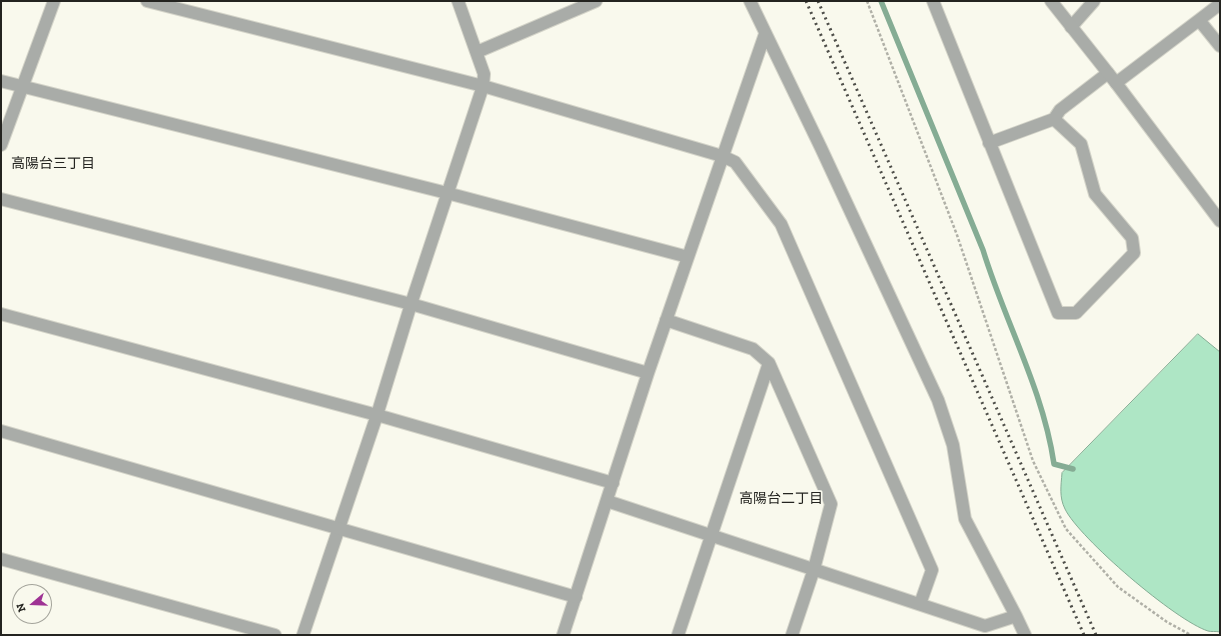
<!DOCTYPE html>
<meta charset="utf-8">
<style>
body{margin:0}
#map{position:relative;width:1221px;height:636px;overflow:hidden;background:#f9f9ed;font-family:"Zilla Slab",serif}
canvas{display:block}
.frame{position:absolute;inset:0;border:2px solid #242420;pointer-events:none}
.north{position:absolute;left:12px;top:584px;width:40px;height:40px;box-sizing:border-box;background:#f9f9ed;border:1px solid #a4a49b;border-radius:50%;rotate:251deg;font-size:11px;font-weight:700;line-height:16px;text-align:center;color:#242420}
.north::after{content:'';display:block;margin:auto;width:14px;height:18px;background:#9f3394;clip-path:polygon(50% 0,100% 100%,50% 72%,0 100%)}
</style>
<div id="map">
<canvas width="1221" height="636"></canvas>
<div class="frame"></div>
<div class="north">N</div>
</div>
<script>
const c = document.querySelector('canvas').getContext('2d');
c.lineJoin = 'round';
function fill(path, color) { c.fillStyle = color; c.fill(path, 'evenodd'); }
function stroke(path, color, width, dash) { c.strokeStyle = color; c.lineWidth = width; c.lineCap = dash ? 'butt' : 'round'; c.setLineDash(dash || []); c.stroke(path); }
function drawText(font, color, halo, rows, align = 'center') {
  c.font = font + ' "Zilla Slab","Noto Sans JP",serif'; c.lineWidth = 3.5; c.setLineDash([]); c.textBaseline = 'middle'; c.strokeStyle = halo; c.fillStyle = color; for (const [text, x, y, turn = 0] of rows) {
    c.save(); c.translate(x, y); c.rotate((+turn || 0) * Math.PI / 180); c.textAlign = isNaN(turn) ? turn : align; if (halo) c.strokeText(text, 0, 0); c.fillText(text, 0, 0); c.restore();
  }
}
const water = new Path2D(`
 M1198,334L1220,352V632C1216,631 1211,632 1208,631C1176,621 1079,538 1065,509C1059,497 1061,486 1062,473Z`);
fill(water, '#aee6c5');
stroke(water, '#85ac94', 1);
stroke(new Path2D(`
 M881,1L983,250C1005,322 1043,389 1054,464L1073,469`), '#85ac94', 5.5);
const minor = new Path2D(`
 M147,1L483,86L722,156L735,162L781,224L932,570L920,604
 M750,1L821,148L938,400L953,445L965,519L1016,616
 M933,1L1058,313H1076L1134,253L1132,238L1095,194L1081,144L1054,119
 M1199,20L1220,4
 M1071,27L1094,1
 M477,52L596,1
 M1,81L447,193L688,257
 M1116,83L1199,20L1220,46
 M989,143L1054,119L1060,110L1108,73
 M1,145L54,1
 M1,199L411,304L648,373
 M1,314L377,415L613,483
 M666,320L753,349L769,363L831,504L814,569L792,635
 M607,501L985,626L1016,616L1025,635
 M1,559L275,635
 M303,635L377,415L411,304L483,86L484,74L458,1
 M563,635L648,373L765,34
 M678,635L769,363`);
const tertiary = new Path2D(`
 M1051,1L1116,83L1220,221
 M1,431L576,597`);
stroke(minor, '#d3d3c8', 14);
stroke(tertiary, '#d3d3c8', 14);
stroke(new Path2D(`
 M867,1L957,235L1033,461L1066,529L1118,587L1167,622L1191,635`), '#b0b0a7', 2.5, [3, 2]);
stroke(minor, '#a9aca8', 12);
stroke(tertiary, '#a9aca8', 12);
stroke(new Path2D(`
 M806,1L1084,635
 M818,1L1096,635`), '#4d4d48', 3, [2, 4]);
drawText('14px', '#242420', '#f9f9ed', [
 ["高陽台三丁目",53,164],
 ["高陽台二丁目",781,499]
]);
</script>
